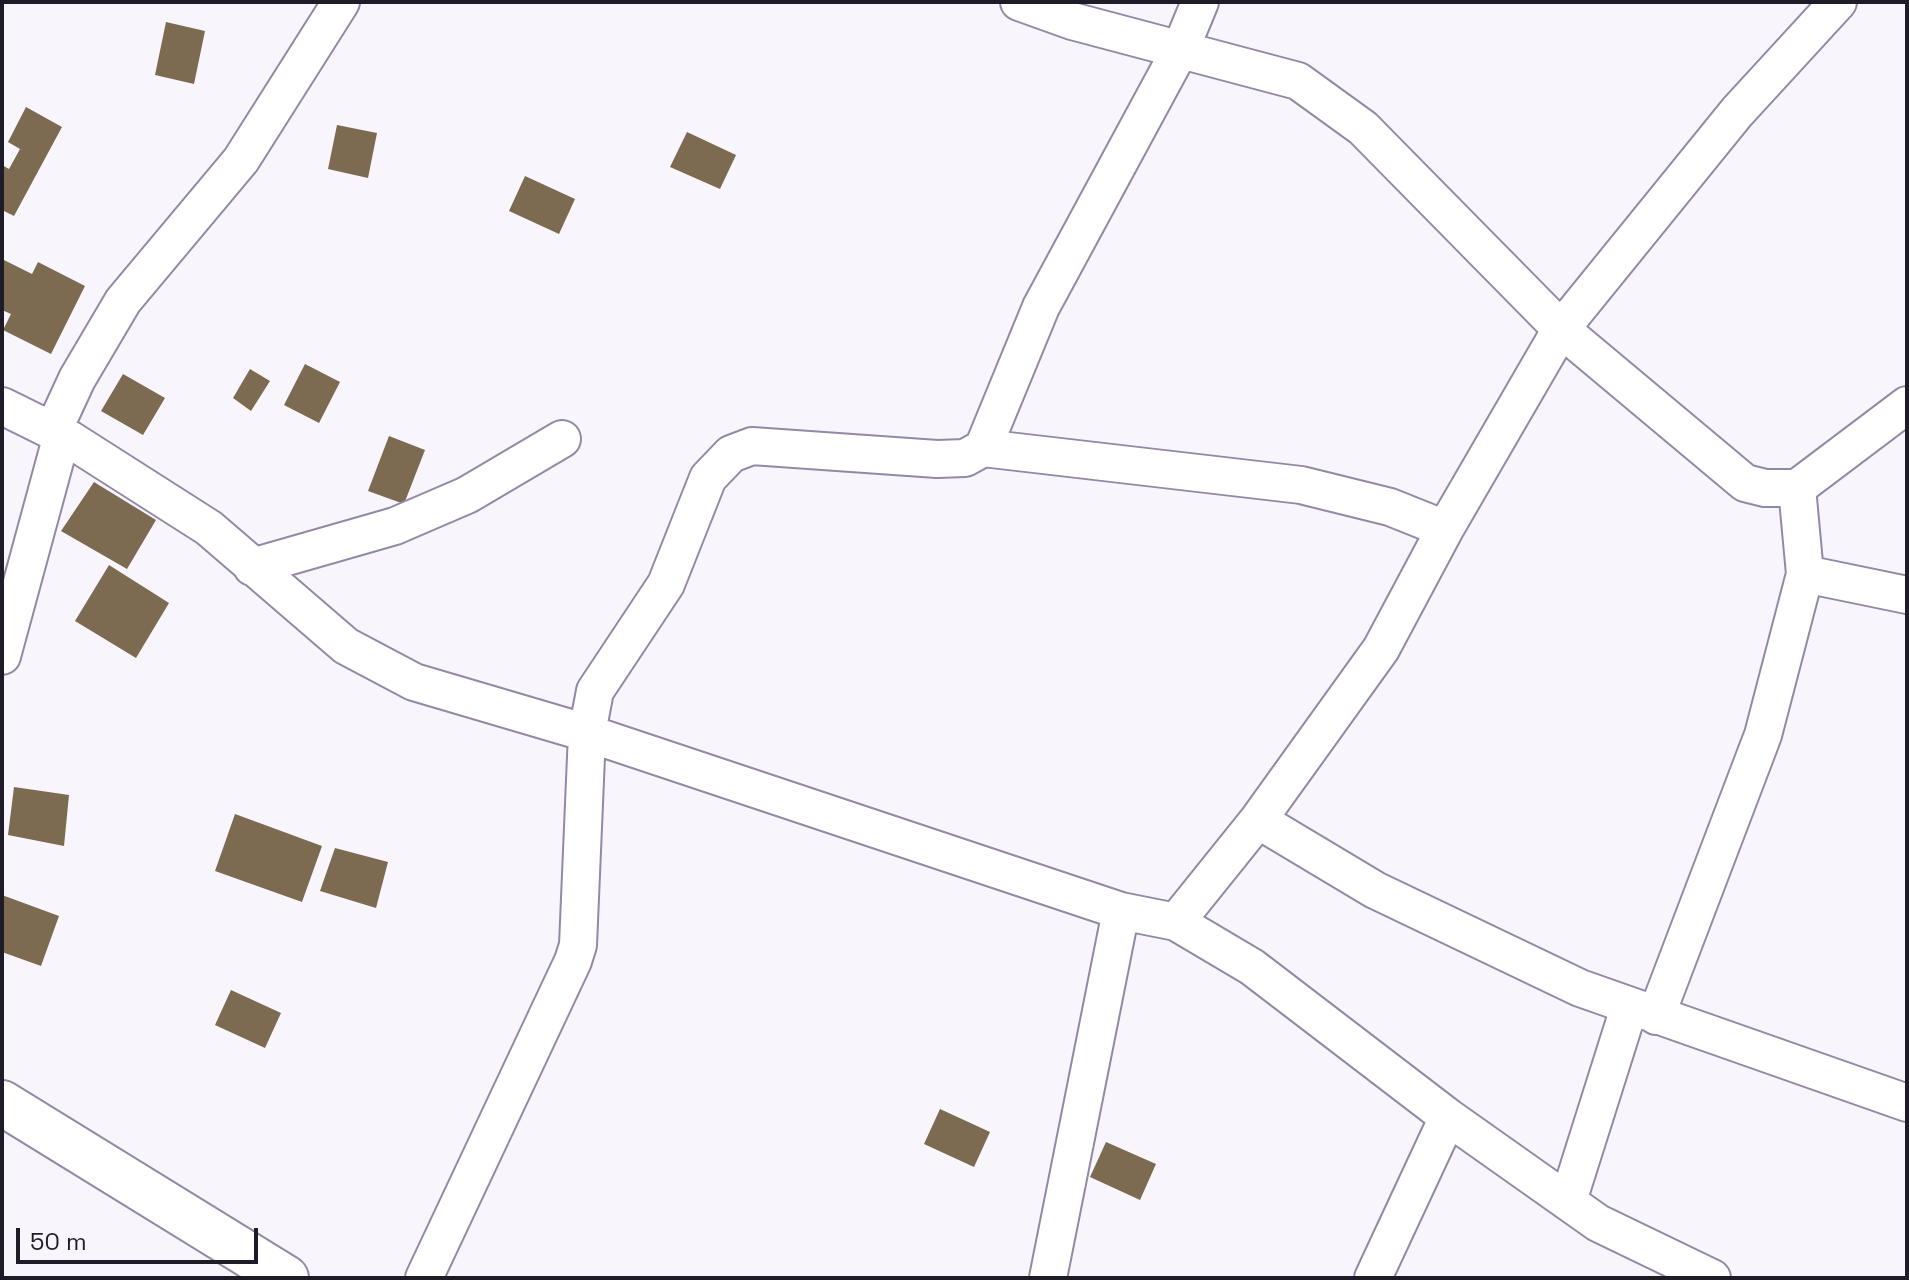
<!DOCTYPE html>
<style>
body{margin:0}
#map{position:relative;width:1909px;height:1280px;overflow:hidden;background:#f8f6fc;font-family:"Space Grotesk",sans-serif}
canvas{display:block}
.frame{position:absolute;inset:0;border:4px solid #1f1c27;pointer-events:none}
.scale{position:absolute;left:16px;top:1228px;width:242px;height:36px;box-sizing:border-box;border:4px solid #1f1c27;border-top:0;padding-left:10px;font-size:24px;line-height:28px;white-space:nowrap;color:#1f1c27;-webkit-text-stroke:6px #f8f6fc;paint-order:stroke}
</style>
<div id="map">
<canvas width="1909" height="1280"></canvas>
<div class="frame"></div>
<div class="scale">50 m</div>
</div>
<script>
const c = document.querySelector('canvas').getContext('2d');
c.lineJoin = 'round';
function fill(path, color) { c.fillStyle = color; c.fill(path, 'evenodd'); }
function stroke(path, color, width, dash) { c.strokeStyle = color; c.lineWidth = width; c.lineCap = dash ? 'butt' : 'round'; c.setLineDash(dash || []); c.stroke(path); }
fill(new Path2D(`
 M166,22L205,31L194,84L155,75Z
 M26,107L62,127L14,216L2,210V165L9,169L20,149L8,142Z
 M337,125L377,133L368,178L328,169Z
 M687,132L736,155L720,189L670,167Z
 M525,176L575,199L559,234L509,211Z
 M2,259L32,274L38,262L85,286L51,354L3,330L11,314L2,310Z
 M305,364L340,382L319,423L284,405Z
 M250,369L270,381L251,411L233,398Z
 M123,374L165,398L143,435L101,411Z
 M389,436L425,450L404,504L368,491Z
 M94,482L156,520L127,569L61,531Z
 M109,565L169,603L136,658L75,621Z
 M14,787L69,795L64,846L8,835Z
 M235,814L322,846L302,902L215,871Z
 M335,848L388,862L376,908L320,891Z
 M2,895L59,916L41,966L2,952Z
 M231,990L281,1013L265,1048L215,1025Z
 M940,1109L990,1132L974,1167L924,1144Z
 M1106,1142L1156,1164L1140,1200L1090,1177Z`), '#7c6a51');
const street = new Path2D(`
 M1019,2L1072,21L1298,81L1363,128L1561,329L1745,483L1765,488H1797L1907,405
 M2,406L71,440L209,528L346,646L414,682L587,733L1121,911L1176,922L1252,967L1448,1117L1598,1223L1712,1278
 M53,431L77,379L123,301L241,160L341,2
 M983,448L1041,307L1181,48L1200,2
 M252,567L395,526L467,495L562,439
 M1805,574L1907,595
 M2,656L62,435
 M1258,820L1375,890L1580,988L1907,1103
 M1176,922L1258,820L1381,649L1445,529L1561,329L1737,112L1838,2
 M1656,1016L1763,735L1805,574L1797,488
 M1568,1201L1629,1008
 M424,1278L573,961L578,945L587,733L595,691L666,584L708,478L731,454L752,446L937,459L965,458L983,448L1301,485L1390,507L1445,529
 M1048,1278L1121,911
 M1373,1278L1448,1117`);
const secondary = new Path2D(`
 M2,1103L286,1278`);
stroke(street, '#9389a6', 40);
stroke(secondary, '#9389a6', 48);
stroke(street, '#fff', 36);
stroke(secondary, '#fff', 44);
</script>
